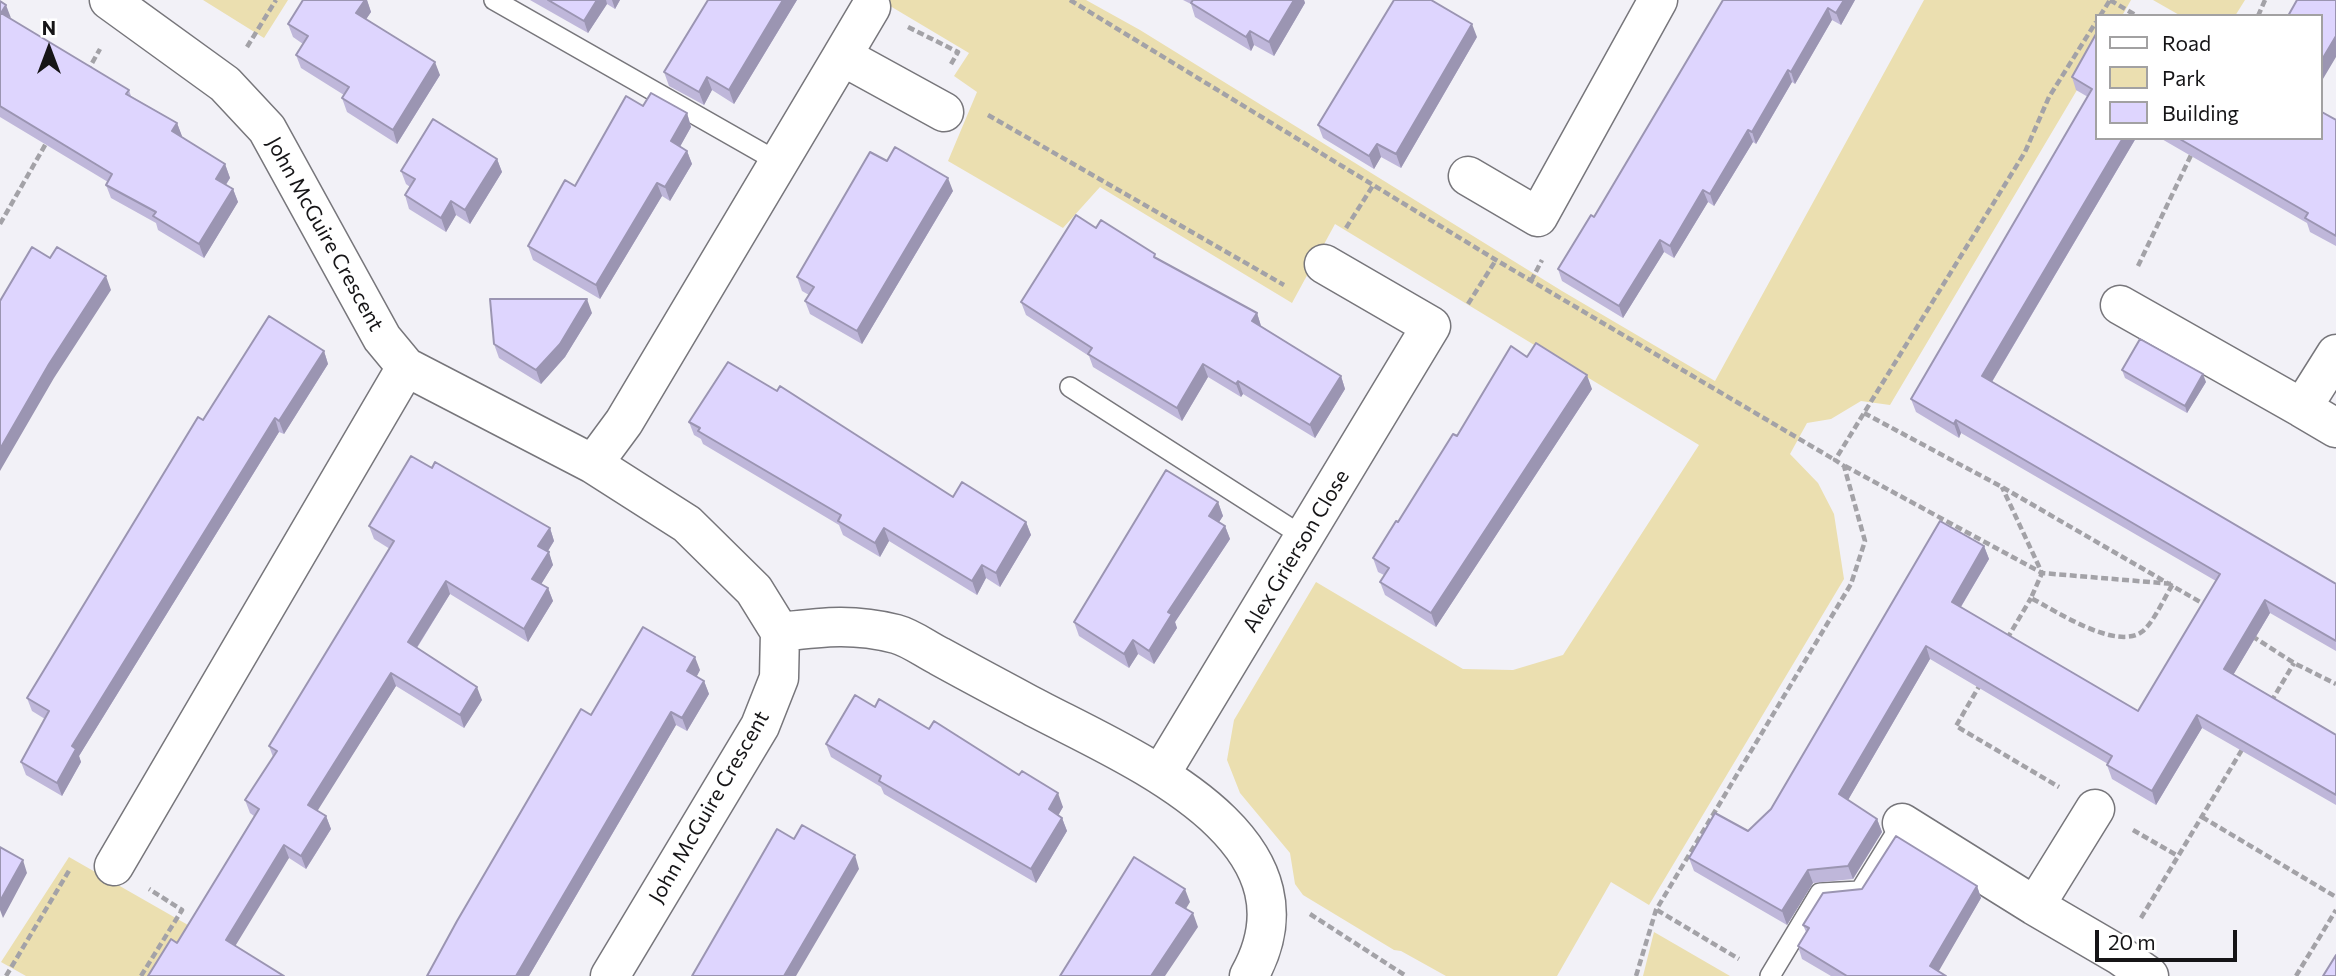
<!DOCTYPE html>
<style>
body{margin:0}
#map{position:relative;width:2336px;height:976px;overflow:hidden;background:#f2f1f7;font-family:Commissioner,sans-serif}
canvas{display:block}
.legend{position:absolute;left:2095px;top:14px;width:228px;height:126px;box-sizing:border-box;background:#fff;border:2px solid #a2a1a2;margin:0;padding:9px 12px;list-style:none;font-size:21px;color:#161517}
.legend li{display:flex;align-items:center;gap:14px;height:35px}
.legend b{width:35px;border:2px solid #a2a1a2}
.north{position:absolute;left:14px;top:14px;width:70px;height:70px;-webkit-text-stroke:5px #fff;paint-order:stroke;rotate:0deg;font-size:19px;font-weight:700;line-height:28px;text-align:center;color:#161517}
.north::after{content:'';display:block;margin:auto;width:24px;height:32px;background:#161517;clip-path:polygon(50% 0,100% 100%,50% 72%,0 100%)}
.scale{position:absolute;left:2095px;top:930px;width:142px;height:32px;box-sizing:border-box;border:4px solid #161517;border-top:0;padding-left:9px;font-size:21px;line-height:24px;white-space:nowrap;color:#161517;-webkit-text-stroke:5px #fff;paint-order:stroke}
</style>
<div id="map">
<canvas width="2336" height="976"></canvas>
<ul class="legend">
<li><b style="height:9px;background:#fff"></b>Road</li>
<li><b style="height:19px;background:#ebdfb0"></b>Park</li>
<li><b style="height:19px;background:#ded5fe"></b>Building</li>
</ul>
<div class="north">N</div>
<div class="scale">20 m</div>
</div>
<script>
const c = document.querySelector('canvas').getContext('2d');
c.lineJoin = 'round';
function fill(path, color) { c.fillStyle = color; c.fill(path, 'evenodd'); }
function stroke(path, color, width, dash) { c.strokeStyle = color; c.lineWidth = width; c.lineCap = dash ? 'butt' : 'round'; c.setLineDash(dash || []); c.stroke(path); }
function drawText(font, color, halo, rows, align = 'center') {
  c.font = font + ' Commissioner,sans-serif'; c.lineWidth = 5; c.setLineDash([]); c.textBaseline = 'middle'; c.strokeStyle = halo; c.fillStyle = color; for (const [text, x, y, turn = 0] of rows) {
    c.save(); c.translate(x, y); c.rotate((+turn || 0) * Math.PI / 180); c.textAlign = isNaN(turn) ? turn : align; if (halo) c.strokeText(text, 0, 0); c.fillText(text, 0, 0); c.restore();
  }
}
fill(new Path2D(`
 M203,0H288L264,38Z
 M880,0H1086L1140,30L1562,291L1715,381L1924,0H2131L2122,16H2096V58L1890,405L1861,401L1831,419L1807,423L1790,454L1818,483L1834,514L1844,579L1649,905L1611,882L1557,976H1446L1401,951L1394,950L1303,895L1295,884L1290,853L1240,793L1227,760L1234,720L1316,582L1463,669L1513,670L1563,655L1699,445L1335,224L1292,303L1100,187L1063,228L948,161L977,92L954,76L969,53Z
 M2153,0H2245L2235,16H2181Z
 M69,857L188,925L156,976H26L1,962Z
 M1654,932L1730,976H1643Z`), '#ebdfb0');
const service = new Path2D(`
 M494,0L780,163
 M1070,387L1304,537
 M1770,976L1820,893L1860,891L1902,823`);
const minor = new Path2D(`
 M109,0L225,84L267,129L382,338L406,367L593,464L687,524L754,590L780,632L779,678L760,726L610,976
 M842,56L871,7
 M1468,176L1538,217L1658,0
 M2120,305L2302,408L2336,354
 M2302,408L2336,428
 M593,464L624,422L842,56L944,112
 M780,632C823,627 853,623 896,634C911,638 925,649 939,656C968,672 998,688 1028,704C1123,755 1328,835 1249,976
 M1160,775L1431,326L1324,264
 M2095,809L2035,906L2119,955L2149,976
 M1902,823L2035,906
 M114,866L406,367`);
stroke(service, '#77767b', 22);
stroke(minor, '#77767b', 41);
stroke(new Path2D(`
 M1070,0L1496,260L1835,460
 M2110,0L2137,16
 M2100,16L2110,0
 M2258,16L2265,0
 M908,27L958,52L950,66
 M247,47L276,0
 M87,72L100,49
 M988,115L1284,285
 M0,224L48,140
 M1346,228L1374,184
 M2138,266L2193,151
 M1531,281L1542,260
 M1468,304L1496,260
 M1864,413L2002,487L2207,606
 M1845,466L2042,573L2173,584C2164,598 2155,620 2143,631C2117,652 2056,611 2031,598L2042,573L2002,487
 M2252,636L2294,663L2336,684
 M2007,639L2031,598
 M1981,683L1956,726L2059,787
 M2271,702L2294,663
 M2202,817L2336,897
 M2133,830L2178,856
 M1657,910L1739,959
 M1310,914L1406,976
 M2141,918L2243,748
 M6,976L70,869
 M141,976L182,910L149,889
 M1636,976L1656,910L1851,584L1865,541L1844,466L1835,460L2025,152L2049,97L2096,22
 M2296,976L2336,910`), '#a3a2a7', 4.5, [7, 3.5]);
stroke(service, '#fff', 19);
stroke(minor, '#fff', 38);
fill(new Path2D(`
 M303,0H367L371,12L366,19L440,75L397,144L347,112L342,98L344,95L301,68L296,55L303,44L293,37L288,24Z
 M530,0H620L615,9L607,4L588,33Z
 M708,0H797L734,104L712,90L704,105L669,86L664,72Z
 M1183,0H1304L1305,3L1274,56L1254,45L1251,51L1195,17L1191,4Z
 M1723,0H1855L1841,25L1832,20L1795,84L1792,82L1756,144L1753,142L1714,206L1708,202L1674,258L1664,252L1623,318L1562,281L1558,269L1594,217Z
 M0,1L10,19L129,90L131,96L177,123L182,137L225,164L230,178L226,185L233,189L238,202L204,258L158,230L156,223L111,198L106,185L108,182L0,117Z
 M2096,34L2136,138L1992,382L2336,584V651L2270,613L2233,675L2336,735V805L2202,728L2156,805L2112,779L2107,765L2108,764L1930,659L1848,800L1877,819L1882,832L1853,879L1813,883L1787,925L1694,871L1689,858L1748,831L1771,809L1984,546L1989,559L1961,607L2138,711L2216,581L1961,433L1959,438L1916,412L1911,399L2088,97L2076,90L2072,77Z
 M1477,37L1401,168L1381,157L1374,169L1323,138L1318,125Z
 M643,106L687,113L691,127L680,146L687,151L692,164L670,201L662,196L600,299L533,260L528,246L575,186Z
 M2336,120V246L2310,232L2307,223L2160,138H2320Z
 M497,159L502,172L470,224L456,215L446,232L409,209L405,195L410,187L406,184L401,171Z
 M887,161L953,191L862,344L810,314L805,301L809,295L802,291L797,277Z
 M1096,228L1157,258L1257,313L1261,326L1341,376L1345,389L1315,438L1243,394L1241,397L1208,377L1182,421L1093,367L1089,356L1026,315L1021,302Z
 M592,313L565,357L541,384L499,358L494,344Z
 M324,351L328,364L284,434L279,432L79,756L81,762L62,796L26,775L21,762L45,719L32,711L27,698L203,420Z
 M1527,357L1592,389L1436,627L1385,595L1380,582L1384,575L1378,572L1373,558L1457,436Z
 M2122,370L2206,382L2187,413L2125,378Z
 M689,422L953,497L1026,522L1031,535L1000,587L986,578L977,595L889,541L880,557L843,535L839,525L703,444L701,439L694,435Z
 M432,468L550,528L554,541L548,551L553,565L541,584L548,588L553,601L528,642L450,594L417,648L482,700L464,728L396,686L317,810L326,816L331,829L306,869L289,858L177,943L254,816L250,813L245,800L273,757L269,746L390,549L374,539L369,526Z
 M1218,502L1223,516L1219,522L1225,526L1230,539L1175,622L1177,628L1154,664L1138,654L1129,668L1079,636L1074,622Z
 M700,670L697,676L704,681L709,694L687,731L676,725L529,976H427L591,715Z
 M875,707L1063,807L1058,815L1062,818L1067,831L1036,883L884,794L881,787L831,757L826,744Z
 M1977,886L1981,898L1938,971L1946,976H1831L1802,959L1798,946L1806,932L1803,925Z`), '#bfb7da');
fill(new Path2D(`
 M360,0H367L371,12L361,27L356,13Z
 M597,0H606L607,4L588,33L584,21Z
 M612,0H620L615,9Z
 M783,0H797L734,104L729,90Z
 M1294,0H1304L1305,3L1274,56L1269,42Z
 M1844,0H1855L1841,25L1836,13Z
 M6,5L11,18L1,13Z
 M1828,8L1832,20L1795,84L1791,72Z
 M1472,24L1477,37L1401,168L1396,154Z
 M1250,31L1254,45L1251,51L1246,37Z
 M2336,36V57L2320,84V63Z
 M435,62L440,75L397,144L393,130Z
 M1788,70L1792,82L1756,144L1752,132Z
 M707,77L712,90L704,105L699,92Z
 M687,113L691,127L676,154L671,141Z
 M177,123L182,136L177,144L172,131Z
 M1748,130L1753,142L1714,206L1710,194Z
 M2123,138H2136L1987,390L1982,376Z
 M1377,144L1381,157L1374,169L1369,156Z
 M687,151L692,164L670,201L665,187Z
 M497,159L502,172L470,224L465,210Z
 M225,164L230,178L221,192L216,179Z
 M948,178L953,191L862,344L857,331Z
 M657,183L662,196L600,299L596,285Z
 M233,189L238,202L204,258L199,244Z
 M1703,190L1708,202L1674,258L1670,246Z
 M451,201L456,215L446,232L441,218Z
 M1660,240L1664,252L1623,318L1619,306Z
 M106,276L111,290L54,378L0,471V449L49,364Z
 M587,299L592,313L565,357L541,384L536,370Z
 M1257,313L1261,326L1256,334L1252,321Z
 M324,351L328,364L284,434L279,421Z
 M1203,364L1208,377L1182,421L1177,408Z
 M2203,374L2206,382L2187,413L2185,406Z
 M1587,375L1592,389L1436,627L1431,613Z
 M1341,376L1345,389L1315,438L1310,425Z
 M1238,381L1243,394L1241,397L1236,384Z
 M275,418L279,432L79,756L81,762L62,796L57,783L72,746Z
 M1956,420L1961,433L1959,438L1954,424Z
 M1218,502L1223,516L1214,530L1209,516Z
 M1026,522L1031,535L1000,587L996,573Z
 M1225,526L1230,539L1175,622L1177,628L1154,664L1149,651L1168,612Z
 M550,528L554,541L543,559L538,546Z
 M884,528L889,541L880,557L875,543Z
 M1984,546L1989,559L1956,615L1952,602Z
 M549,552L553,565L537,591L532,579Z
 M982,565L986,578L977,595L972,581Z
 M446,581L450,594L412,655L408,642Z
 M548,588L553,601L528,642L524,629Z
 M2265,600L2270,613L2229,682L2224,669Z
 M1133,640L1138,654L1129,668L1124,654Z
 M1926,646L1930,659L1844,807L1839,794Z
 M695,657L700,670L692,685L687,671Z
 M391,673L396,686L313,818L308,805Z
 M704,681L709,694L687,731L682,718Z
 M477,687L482,700L464,728L460,715Z
 M671,712L676,725L529,976H516Z
 M2197,715L2202,728L2156,805L2152,791Z
 M1058,793L1063,807L1054,823L1049,809Z
 M326,816L331,829L306,869L301,856Z
 M1062,818L1067,831L1036,883L1031,869Z
 M1877,819L1882,832L1853,879L1848,866Z
 M284,845L289,858L231,953L226,940Z
 M855,855L859,869L796,976H784Z
 M23,860L27,873L3,918L0,910V901Z
 M1808,870L1813,883L1787,925L1782,911Z
 M1977,886L1981,898L1936,976L1930,966Z
 M1185,889L1190,902L1181,917L1176,903Z
 M1193,913L1198,927L1165,976H1151Z`), '#9b95b2');
const building = new Path2D(`
 M303,0H365L356,13L435,62L393,130L342,98L349,87L296,55L308,36L288,24Z
 M548,0H597L584,21Z
 M708,0H783L729,90L707,77L699,92L664,72Z
 M1193,0H1294L1269,42L1250,31L1246,37L1191,3Z
 M1394,0H1431L1472,24L1396,154L1377,144L1369,156L1318,125Z
 M1723,0H1844L1836,13L1828,8L1791,72L1788,70L1752,132L1748,130L1710,194L1703,190L1670,246L1660,240L1619,306L1558,269L1591,215L1594,217Z
 M2297,0H2336V36L2320,63V16H2288Z
 M0,1L6,5L1,13L129,90L126,94L177,123L172,131L225,164L216,179L233,189L199,244L153,216L156,212L106,185L112,174L0,106Z
 M2096,34V138H2123L1982,376L2336,584V641L2265,600L2224,669L2336,735V795L2197,715L2152,791L2107,765L2112,756L1926,646L1839,794L1877,819L1848,866L1808,870L1782,911L1689,858L1715,813L1748,831L1771,809L1940,521L1984,546L1952,602L2138,711L2220,574L1956,420L1954,424L1911,399L2092,89L2072,77Z
 M651,93L687,113L671,141L687,151L665,187L657,183L596,285L528,246L565,180L575,186L626,96L643,106Z
 M2320,111L2336,120V236L2305,218L2308,213L2178,138H2320Z
 M433,119L497,159L465,210L451,201L441,218L405,195L415,179L401,171Z
 M895,147L948,178L857,331L805,301L814,287L797,277L870,152L887,161Z
 M1076,215L1096,228L1101,220L1155,254L1154,257L1257,313L1252,321L1341,376L1310,425L1238,381L1236,384L1203,364L1177,408L1088,354L1092,348L1021,302Z
 M32,247L50,258L57,247L106,276L49,364L0,449V301Z
 M490,299H587L560,344L536,370L494,344Z
 M269,316L324,351L279,421L275,418L72,746L76,749L57,783L21,762L49,711L27,698L198,417L203,420Z
 M2140,339L2203,374L2185,406L2122,370Z
 M1536,343L1587,375L1431,613L1380,582L1389,568L1373,558L1396,521L1398,522L1453,434L1457,436L1511,346L1527,357Z
 M728,362L777,391L780,386L953,497L962,482L1026,522L996,573L982,565L972,581L884,528L875,543L838,521L841,515L698,431L700,428L689,422Z
 M411,456L432,468L435,462L550,528L538,546L549,552L532,579L548,588L524,629L446,581L408,642L477,687L460,715L391,673L308,805L326,816L301,856L284,845L226,940L284,976H148L171,939L177,943L259,809L245,800L277,751L269,746L394,541L369,526Z
 M1166,470L1218,502L1209,516L1225,526L1168,612L1172,614L1149,651L1133,640L1124,654L1074,622Z
 M643,627L695,657L687,671L704,681L682,718L671,712L516,976H427L457,921L581,709L591,715Z
 M855,695L875,707L879,699L929,729L934,721L1019,775L1022,771L1058,793L1049,809L1062,818L1031,869L879,781L881,776L826,744Z
 M802,825L855,855L784,976H692L777,829L794,839Z
 M1896,836L1977,886L1930,966L1946,976H1847L1798,946L1809,928L1803,925L1823,893L1862,889Z
 M0,847L23,860L0,901Z
 M1134,857L1185,889L1176,903L1193,913L1151,976H1060Z
 M2336,955V976H2323Z`);
fill(building, '#ded5fe');
stroke(building, '#9b95b2', 2);
drawText('21px', '#161517', '#fff', [
 ["John McGuire Crescent",325,234,61],
 ["Alex Grierson Close",1296,551,-59],
 ["John McGuire Crescent",709,807,-60]
]);
</script>
